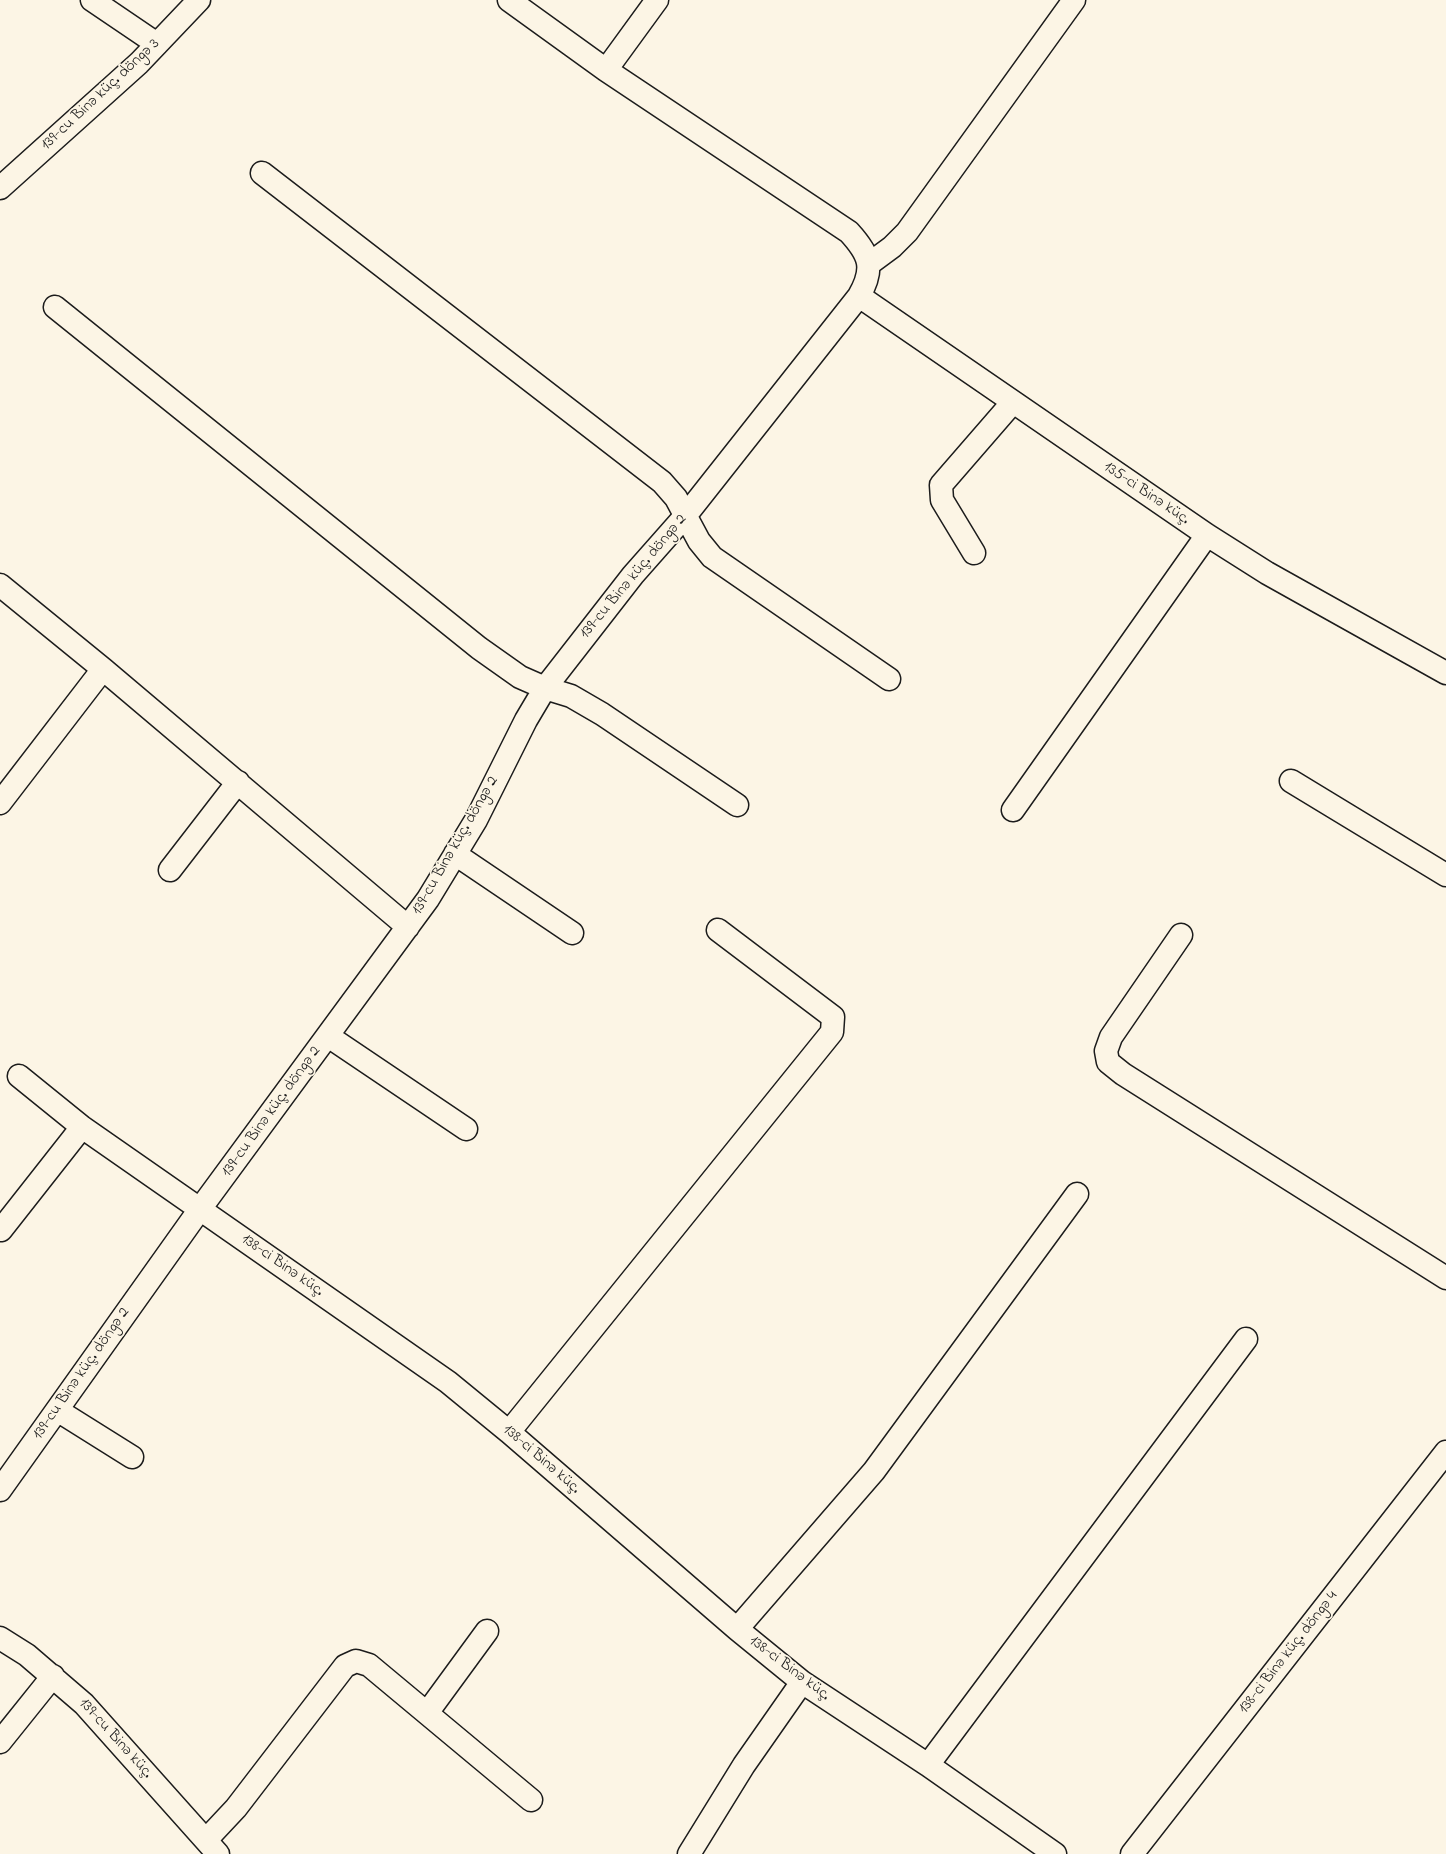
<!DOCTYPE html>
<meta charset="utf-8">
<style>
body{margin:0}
canvas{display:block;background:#fcf5e5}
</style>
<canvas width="1446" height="1854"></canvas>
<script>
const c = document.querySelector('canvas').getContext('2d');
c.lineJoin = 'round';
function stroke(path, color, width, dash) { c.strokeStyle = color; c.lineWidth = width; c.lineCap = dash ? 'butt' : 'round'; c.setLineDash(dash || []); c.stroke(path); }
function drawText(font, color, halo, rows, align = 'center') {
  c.font = font + ' "Indie Flower",sans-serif'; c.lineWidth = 3.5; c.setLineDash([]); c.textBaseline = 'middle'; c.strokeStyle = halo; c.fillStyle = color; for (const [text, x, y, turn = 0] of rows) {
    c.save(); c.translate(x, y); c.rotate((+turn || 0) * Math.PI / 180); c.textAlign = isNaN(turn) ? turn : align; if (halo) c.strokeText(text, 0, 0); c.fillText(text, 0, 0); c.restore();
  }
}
const street = new Path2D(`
 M92,0L157,44
 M606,70L657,0
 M262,173L662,482L676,498L699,541L712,557L889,679
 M0,188L139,63L199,0
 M869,264L892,247L907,232L1074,0
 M859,296L1207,535L1267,573L1446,673
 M55,307L479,648L520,677L545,688L571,696L602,714L737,805
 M974,553L942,500L941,485L1013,402
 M0,585L103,669L408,927
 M1291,781L1446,875
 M0,803L103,669
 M1013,810L1207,535
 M455,854L572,933
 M170,870L238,782
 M1181,935L1111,1037L1106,1051L1108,1062L1123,1074L1446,1278
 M328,1036L466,1129
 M19,1076L82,1127L448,1382L509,1432L737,1629L802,1682L928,1765L1055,1854
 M1,1230L82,1127
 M57,1410L132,1457
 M509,1432L832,1032L833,1017L718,930
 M0,1490L200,1209L428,899L476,820L526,720L545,688L633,575L686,515L859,296C875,268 870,255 849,232L606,70L509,0
 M737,1629L874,1471L1077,1194
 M0,1638L27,1655L84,1704L218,1854
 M427,1713L487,1631
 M0,1742L53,1676
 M928,1765L1246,1339
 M206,1840L236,1808L345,1666L356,1661L369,1665L531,1800
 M689,1854L744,1765L802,1682
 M1132,1854L1446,1452`);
stroke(street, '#1c1c1c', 25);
stroke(street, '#fcf5e5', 22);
drawText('16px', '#1c1c1c', '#fcf5e5', [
 ["139-cu Binə küç. döngə 3",101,95,-43],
 ["135-ci Binə küç.",1146,494,34],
 ["139-cu Binə küç. döngə 2",634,577,-50],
 ["139-cu Binə küç. döngə 2",456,846,-60],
 ["139-cu Binə küç. döngə 2",272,1112,-54],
 ["138-ci Binə küç.",282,1266,35],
 ["139-cu Binə küç. döngə 2",82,1374,-55],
 ["138-ci Binə küç.",541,1460,41],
 ["138-ci Binə küç. döngə 4",1289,1653,-52],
 ["138-ci Binə küç.",789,1669,37],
 ["139-cu Binə küç.",115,1739,48]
]);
</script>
